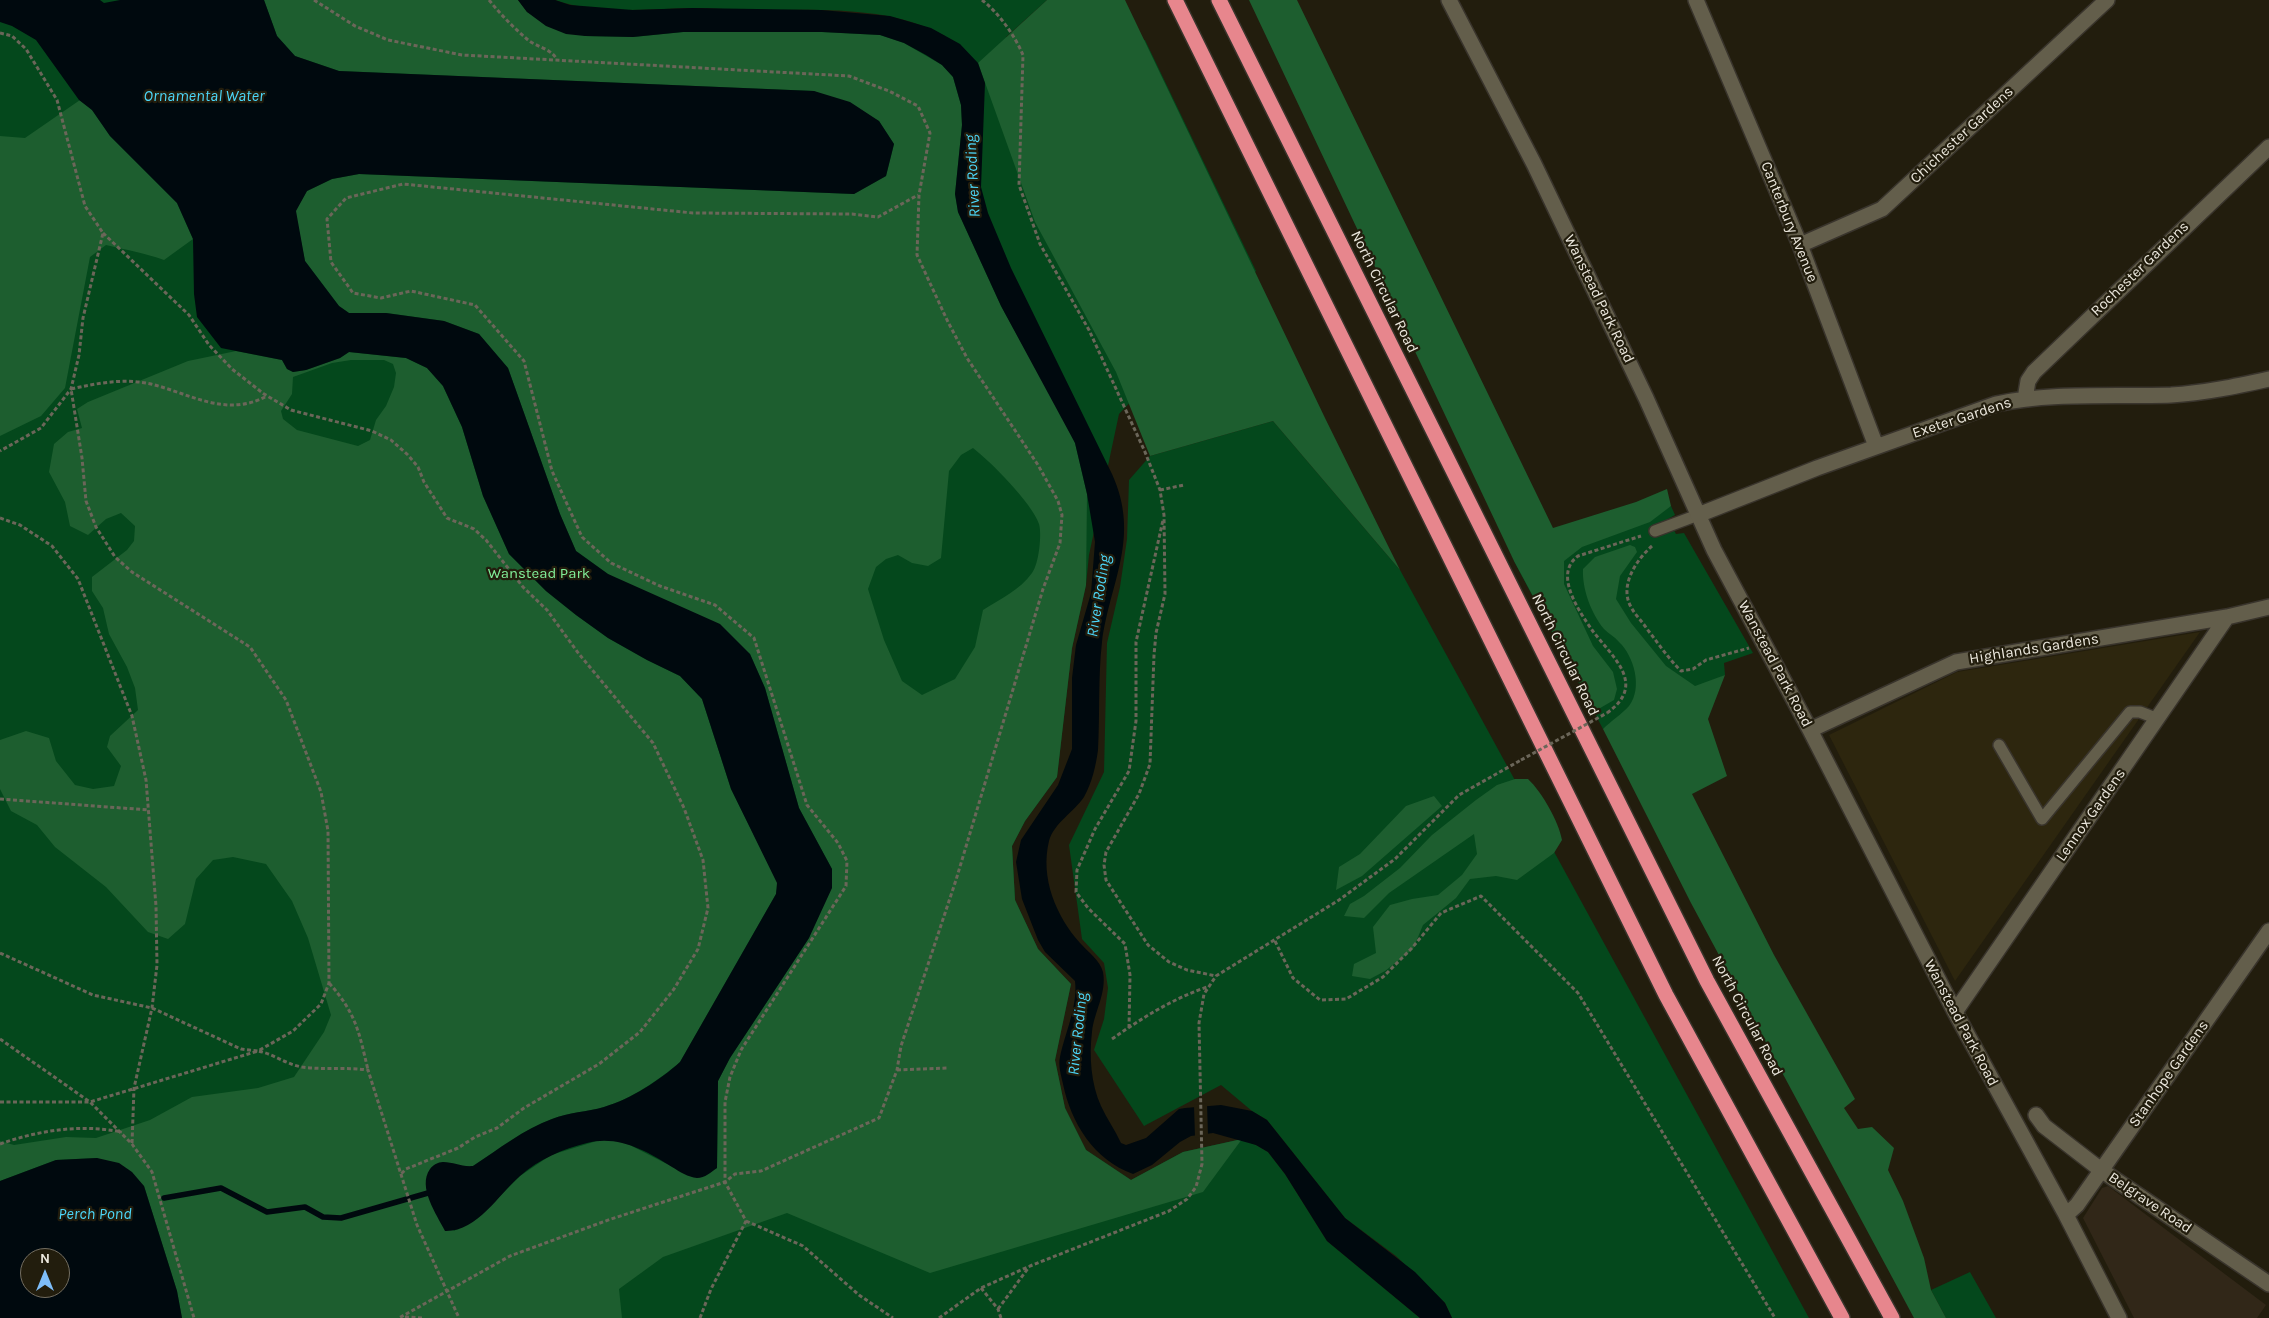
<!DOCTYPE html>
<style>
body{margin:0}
#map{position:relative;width:2269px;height:1318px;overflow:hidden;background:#221d0d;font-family:Karla,sans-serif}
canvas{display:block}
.north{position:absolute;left:20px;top:1248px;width:50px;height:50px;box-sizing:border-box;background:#221d0d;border:1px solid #736e61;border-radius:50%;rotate:0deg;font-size:14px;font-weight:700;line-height:20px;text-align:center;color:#ece8de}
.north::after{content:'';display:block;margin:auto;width:18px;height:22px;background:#7ebdf9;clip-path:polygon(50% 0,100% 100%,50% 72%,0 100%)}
</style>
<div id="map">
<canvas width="2269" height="1318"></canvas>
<div class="north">N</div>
</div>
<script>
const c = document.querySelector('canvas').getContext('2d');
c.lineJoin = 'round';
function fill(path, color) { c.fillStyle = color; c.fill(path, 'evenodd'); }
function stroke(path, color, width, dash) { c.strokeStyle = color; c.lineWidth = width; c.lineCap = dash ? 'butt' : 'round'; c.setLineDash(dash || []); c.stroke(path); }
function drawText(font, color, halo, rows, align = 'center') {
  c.font = font + ' Karla,sans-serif'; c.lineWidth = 4.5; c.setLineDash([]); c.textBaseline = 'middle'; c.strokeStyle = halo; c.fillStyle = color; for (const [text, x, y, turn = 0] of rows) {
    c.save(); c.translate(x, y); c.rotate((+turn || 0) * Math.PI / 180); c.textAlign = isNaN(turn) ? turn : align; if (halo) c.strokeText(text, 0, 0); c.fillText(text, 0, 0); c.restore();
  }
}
fill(new Path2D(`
 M2108,1186L2266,1305L2257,1318H2134L2083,1218L2102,1188Z`), '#312718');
fill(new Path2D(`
 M2200,632L1955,981L1829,735L1957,672Z`), '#2d260e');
fill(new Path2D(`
 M0,0H518L527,12L945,36C888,5 818,10 755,10C734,10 712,8 691,8C646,9 598,15 555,0H1047L1006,37L1145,40L1256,271L1119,414L1089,555L1086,585L1072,648L1057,777L1025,821L1012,846L1015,900L1038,949L1071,984L1055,1060L1065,1108L1086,1150L1131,1180L1183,1152L1242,1139L1256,1145L1268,1152L1285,1174L1327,1241L1420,1318H0ZM30,1258H60V1288H30Z
 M1273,421L1400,570L1809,1318H1452L1445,1303L1396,1256L1345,1218L1267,1120L1252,1111L1221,1085L1144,1126L1094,1050L1104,1019L1108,988L1104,963L1082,939L1069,845L1104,772L1107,643L1120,587L1127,539L1129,480L1150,456Z
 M1671,506L1675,515L1668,519L1676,534L1684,533L1753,653L1724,663L1725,675L1664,706L1603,729L1514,561Z
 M1970,1272L1996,1318H1946L1931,1290Z`), '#04481c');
fill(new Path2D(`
 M264,0H518L527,12L585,36L633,37L683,32H822L880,35L904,43L942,65L953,77L961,105L962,125L955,194L958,212L1001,306L1067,425L1075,443L1087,494L1086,585L1072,648L1057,777L1025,821L1012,846L1015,900L1038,949L1071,984L1055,1060L1065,1108L1086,1150L1131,1180L1183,1152L1242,1139L1203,1192L930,1273L787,1213L663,1257L619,1289L622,1318H182L177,1291L144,1186L97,1158L56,1160L0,1181V1141L14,1145L66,1137L96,1138L150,1120L192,1097L258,1088L294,1077L324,1032L331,1015L308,938L292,901L266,864L233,857L213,860L196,879L185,924L168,939L148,932L106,887L55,847L37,825L11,811L0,789V740L26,731L49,738L56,761L75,785L93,789L114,786L121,766L107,747L110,736L138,710L135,688L127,667L109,634L103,608L92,591V577L127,550L134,541L135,526L121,513L106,519L88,535L70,526L65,502L49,472L54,444L68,432L82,428L77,409L88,402L188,361L236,351L282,360L287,369L293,372L306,370L340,358L349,352L406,358L427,368L443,386L462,427L483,496L509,554L546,591L576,615L608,638L647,660L680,676L702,699L731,789L778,883L776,894L680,1062C659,1080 631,1099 604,1107C587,1112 569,1112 552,1119C524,1129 499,1149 473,1166L462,1167L442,1162L427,1189L429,1197L454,1231L481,1215L520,1176L551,1155L600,1140L622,1141L665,1163L704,1176L717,1168L718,1081L730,1058L809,938L832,869L799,808L765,688L750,654L608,574L576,551L560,514L508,368L479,334L444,321L386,313H349L339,306L305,261L295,211L307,191L332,179L359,174L854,194L886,176L894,144L879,121L814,91L339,71L295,56L277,36ZM351,360H384L393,364L396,373L394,387L386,406L376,420L370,440L358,446L297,430L283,419L281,411L292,394L293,377L332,363ZM973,448C991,462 1032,503 1039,524C1042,534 1039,564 1032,573C1020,590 1000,599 983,610L975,647L955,679L922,695L902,681L884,640L868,589L876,567L886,559L898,555L912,563L928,566L941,558L949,471L961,455Z
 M1047,0H1125L1325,418L1400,570L1273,421L1150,456L1116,372L1035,222L978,63Z
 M1249,0H1297L1553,528L1636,502L1667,489L1671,506L1650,522L1582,547L1564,561V584L1593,646L1613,672L1617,689L1614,700L1595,711L1514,561Z
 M80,100L92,110L110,136L177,203L193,239L164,260C145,253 126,250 106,245L90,257L65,388L41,416L0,436V136L25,138Z
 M1630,545L1635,547L1637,552L1620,576L1616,599L1631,623L1666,666L1695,686L1725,675L1708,719L1727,776L1692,794L1774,955L1855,1099L1844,1108L1858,1129L1872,1127L1894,1148L1888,1170L1903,1201L1924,1258L1931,1290L1946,1318H1914L1691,903L1603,729C1611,721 1622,714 1629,706C1643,688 1634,656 1619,642C1615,637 1609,634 1604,629C1591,613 1582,589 1583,569L1595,557Z
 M1515,779H1528C1542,792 1559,822 1562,840L1554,853L1517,880L1496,876L1470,879L1456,898L1423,925L1413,949L1385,971L1370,979L1352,976L1354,964L1376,953L1373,927L1390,905L1412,899L1438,895L1462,875L1477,854L1474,834L1389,893L1364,918L1344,916L1350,904L1364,896L1400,868L1432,835L1476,800L1497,785Z
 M1434,796L1442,806L1362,876L1336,890L1339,867L1360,854L1406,806Z`), '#1d5e2f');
fill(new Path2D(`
 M0,0H100L104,3L120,0H264L277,36L295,56L339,71L814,91L850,102L879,121L894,144L886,176L854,194L359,174L332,179L307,191L296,211L305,261L339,306L349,313H386L444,321L479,334L508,368L560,514L576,551L608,574L720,624L750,654L765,688L799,808L832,869V888L809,938L730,1058L718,1081L717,1168C711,1172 705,1178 697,1178C688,1177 680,1172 672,1167C646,1151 619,1135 587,1143C563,1149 539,1159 520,1176C498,1195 477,1232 445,1231C437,1215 417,1187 430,1169C433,1165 438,1162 443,1162C454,1162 461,1167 473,1166C499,1149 524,1129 552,1119C569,1112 587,1112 604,1107C631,1099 660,1080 680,1062L776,894L777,883L731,789L702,699L680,676L647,660L608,638L576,615L546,591L509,554L483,496L462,427L443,386L427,368L406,358L349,352L340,358L306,370L293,372L287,369L282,360L221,348L197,317L194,294L193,239L177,203L110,136L92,110L79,100L36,40L12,26L0,22Z
 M518,0H555L570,5L633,10L692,8L821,10L890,16L931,28L960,44L978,63L985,83L981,187L988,213L1011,268L1112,474C1141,538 1110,581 1102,642C1098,677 1100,714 1098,750C1096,765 1092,783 1084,797C1074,812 1054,823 1049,841C1040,878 1056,916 1080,943C1088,952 1100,960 1103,972C1107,993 1094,1012 1092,1032C1089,1056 1091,1084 1101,1106C1107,1119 1115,1130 1121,1143L1126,1145L1146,1138L1179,1109L1185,1108L1221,1105L1252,1111L1267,1120L1345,1218L1415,1272L1445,1303L1452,1318H1420L1327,1241L1285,1174L1268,1152L1256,1145L1213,1133L1191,1136L1180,1142L1152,1165L1133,1174C1094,1160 1071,1123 1063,1084C1061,1075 1058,1065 1060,1057C1065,1033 1078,1006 1075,981L1045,952L1038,940L1022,899L1016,862L1021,840L1058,785L1072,749V678L1076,645L1091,593L1095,542L1087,494L1075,443L1001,306L958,212L955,194L962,125L961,105L953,77L942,65L926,55L904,43L880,35L822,32H683L633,37L585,36L566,34L546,26L527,12Z
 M97,1158L119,1163L132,1172L144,1186L177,1291L182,1318H0V1181L56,1160ZM30,1258H60V1288H30Z`), '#00090e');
fill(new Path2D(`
 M1207,1103L1208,1136L1195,1138L1194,1105Z`), '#221d0d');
stroke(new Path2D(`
 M164,1198L221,1188L267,1212L305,1207L323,1217L341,1218L428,1193`), '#00090e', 5.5);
const lane = new Path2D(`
 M1655,531L1698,515
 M1999,745L2042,819L2130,712H2140L2158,719`);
const street = new Path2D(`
 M1449,0L1534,164L1646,398L1714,550L1810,730L1955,1012L2066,1215L2119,1318
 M1696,0L1800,245L1876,446
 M1800,245L1882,209L2107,0
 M2025,399L2028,381L2034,372L2269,147
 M1698,515L1817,468L1996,404C2053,392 2114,397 2171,395C2205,393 2237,386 2269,379
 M1810,730L1956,662L2227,617L2269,607
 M1955,1012L2227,617
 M2036,1115L2044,1126L2101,1170L2269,1284
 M2066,1215L2077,1205L2269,931`);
const highway = new Path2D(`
 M1175,0L1666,995L1842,1318
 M1219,0L1707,981L1892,1318`);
stroke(lane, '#39342c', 14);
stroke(street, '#39342c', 18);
stroke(highway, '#39342c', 18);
stroke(new Path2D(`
 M314,0L355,26L388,40L462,55L849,76L889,91L918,106L930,133L919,195L917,255L948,322L967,358L1038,465L1058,501L1062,515L1060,543L1043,589L956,880L901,1046L897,1070L879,1118L761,1171L735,1174L725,1182L611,1219L510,1256L399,1318
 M489,0C501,15 514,28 528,40C537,47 552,49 557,60
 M982,0C999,13 1015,36 1023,55L1019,185L1040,244L1089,330L1145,452L1160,490L1164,515L1165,594L1156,633L1154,655L1150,764L1139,794L1106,852L1104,865L1106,880L1148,945L1169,962L1187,970L1216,976
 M0,33L12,36L26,49L57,100L85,206L103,233L83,318L79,355L71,389L41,428L0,451
 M103,233L189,315L209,345L232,369L264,394L291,410L372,431L391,440L408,455L418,467L424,482L447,518L474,529L486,540L523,587L547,610L579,654L653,743L684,808L703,860L708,908L698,949L674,989L640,1032L599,1064L524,1108L497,1128L475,1137L458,1148L406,1169L401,1174
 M1160,490L1184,485
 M0,518L20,525L52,546L78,579L132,716L146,780L156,906L157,965L152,1008L134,1088L132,1144
 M1652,546C1636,560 1619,586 1631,607C1635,615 1642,621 1647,629C1658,643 1668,658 1681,671L1693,669L1706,660L1749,648
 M1607,713C1648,684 1612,657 1592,630C1579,611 1553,574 1578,556L1641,536
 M0,799L149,810
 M1275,941L1293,978L1320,1000L1346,999L1383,977L1412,948L1441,913L1481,896L1578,993L1775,1318
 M0,953L93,995L152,1008L241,1049L258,1051L293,1031L321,1004L329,983L328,831L321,792L286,700L250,647L132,572L115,557L96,527L86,501L82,458L71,389C98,383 124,378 151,384C191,394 226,418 267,396
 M329,983C356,1013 359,1032 368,1070
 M1129,1028L1130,975L1125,944L1088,908L1076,892L1077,870L1095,829L1129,771L1136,721V642L1163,520
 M0,1039L90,1102L132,1144L152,1172L194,1318
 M1112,1039C1142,1018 1172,999 1207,987
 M897,1070L948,1068
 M0,1102H90L258,1051C274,1054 285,1064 302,1067C324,1070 346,1067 368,1070L417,1225L459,1318
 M0,1144C40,1130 80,1124 122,1132
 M746,1221L803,1246L859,1295L893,1318
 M981,1288L998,1309L1001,1318
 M998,1309L1029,1267
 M405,1317L424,1318
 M700,1318L711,1289L746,1221L725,1182V1102L730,1077L741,1050L846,886L847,861L838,843L807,805L754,638L715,605L660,586L611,563L582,537L552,471L524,361L475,305L411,291L381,298L353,293L331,262L327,219L346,198L403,184L693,213L852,214L878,217L918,195
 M939,1318L981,1288L1030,1266L1169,1211L1187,1199L1196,1187L1202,1164L1199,1023L1204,994L1216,976L1339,900L1395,859L1459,795L1521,760`), '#6b6659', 3, [4, 2.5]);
stroke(lane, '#635e4b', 11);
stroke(street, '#635e4b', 15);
stroke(highway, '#e7868d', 15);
stroke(new Path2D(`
 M1521,760L1607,713`), '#6b6659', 3, [4, 2.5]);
drawText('15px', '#ece8de', '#221d0d', [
 ["Chichester Gardens",1962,135,-43],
 ["Canterbury Avenue",1789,222,68],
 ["Rochester Gardens",2140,269,-44],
 ["North Circular Road",1384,292,64],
 ["Wanstead Park Road",1599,299,64],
 ["Exeter Gardens",1962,418,-18],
 ["Highlands Gardens",2034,649,-9],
 ["North Circular Road",1565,655,64],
 ["Wanstead Park Road",1775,664,62],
 ["Lennox Gardens",2091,815,-55],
 ["North Circular Road",1747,1016,62],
 ["Wanstead Park Road",1961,1023,62],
 ["Stanhope Gardens",2169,1074,-55],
 ["Belgrave Road",2150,1203,34]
]);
drawText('15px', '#82ef99', '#221d0d', [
 ["Wanstead Park",539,574]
]);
drawText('italic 16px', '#4cd7f9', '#221d0d', [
 ["Ornamental Water",204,96],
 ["River Roding",973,176,-93],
 ["River Roding",1099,596,-81],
 ["River Roding",1078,1034,-84],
 ["Perch Pond",95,1214]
]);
</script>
